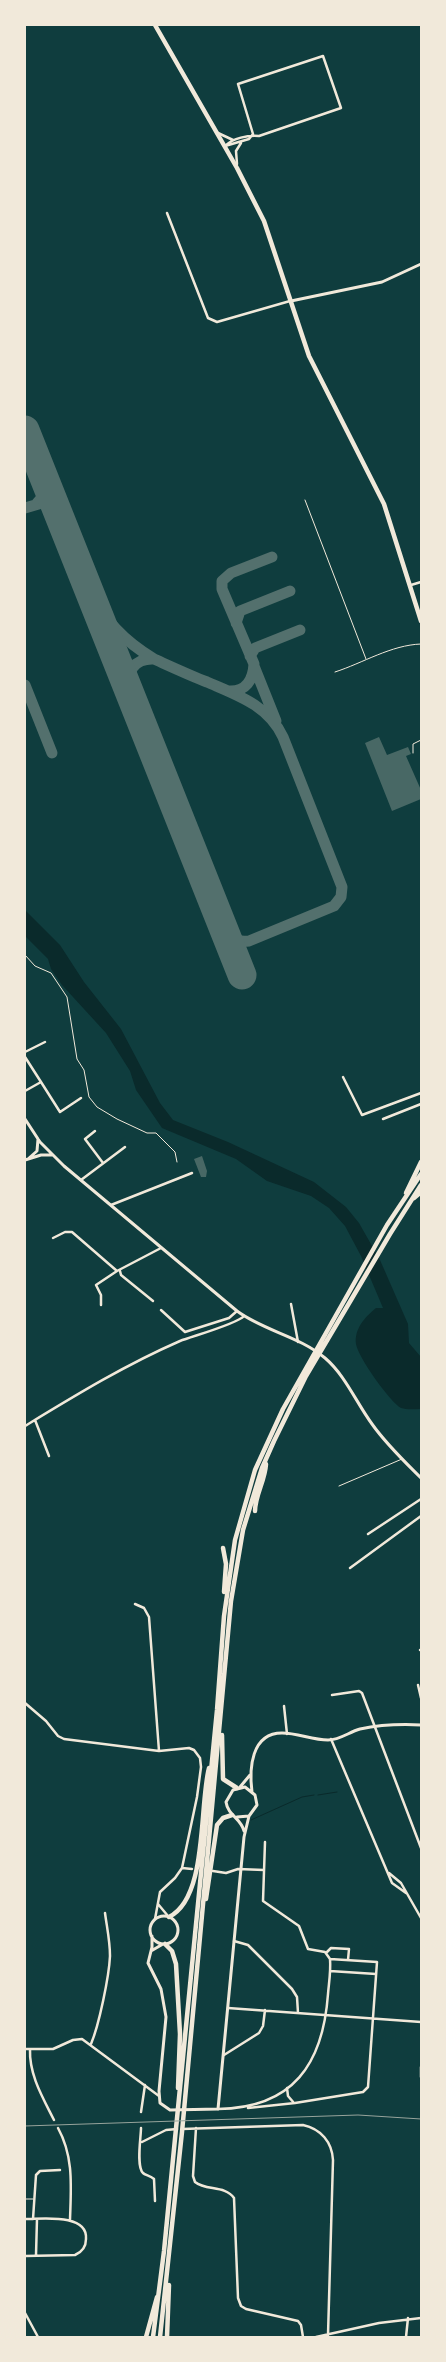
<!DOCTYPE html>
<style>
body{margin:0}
#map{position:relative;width:446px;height:2362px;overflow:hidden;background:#0f3d3e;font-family:"Libre Baskerville",serif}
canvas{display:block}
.frame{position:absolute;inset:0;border:26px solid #f1e9da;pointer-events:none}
</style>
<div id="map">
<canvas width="446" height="2362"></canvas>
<div class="frame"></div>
</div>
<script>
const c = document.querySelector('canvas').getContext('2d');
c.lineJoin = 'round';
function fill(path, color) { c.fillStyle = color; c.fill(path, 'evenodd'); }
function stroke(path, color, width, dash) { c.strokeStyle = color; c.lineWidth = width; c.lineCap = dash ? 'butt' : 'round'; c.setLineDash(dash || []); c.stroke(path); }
fill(new Path2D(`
 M25,910L60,945L84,982L121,1029L160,1103L173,1120L228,1142L314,1182L346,1207L359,1223L380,1260L408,1324L409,1343L421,1357V1409C415,1409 407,1410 401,1408C390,1402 358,1357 356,1344C354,1329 365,1317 376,1308H383L361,1256L345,1226L329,1208L311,1196L267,1181L236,1159L162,1128L136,1090L130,1071L106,1033L62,985L51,969L48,959L25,936Z`), '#0a2a2b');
stroke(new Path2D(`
 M318,1795L337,1792
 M251,1820L302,1797L314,1795`), '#0a2a2b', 1);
stroke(new Path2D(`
 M37,503L44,495L46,484
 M25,508L42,503L57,509
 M89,589C104,620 124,641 154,659C134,658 126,672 129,690
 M236,623L240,611L290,591
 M250,656L255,648L300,630
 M154,659C172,667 189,675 207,682C237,695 268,705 283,737L342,887L341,897L334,906L249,941C235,943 229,937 223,925
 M254,666L276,721
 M25,685L52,753
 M229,691C246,692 253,680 254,664L222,589V581L231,573L272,557`), '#53706d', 11);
stroke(new Path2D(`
 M25,430L242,975`), '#53706d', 29);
fill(new Path2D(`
 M379,737L387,755L408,747L411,754L406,756L421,790V799L392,811L365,743Z
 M202,1156L207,1171L206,1177H201L194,1159Z`), '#486865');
stroke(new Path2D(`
 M25,955L35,966L51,973L67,997L77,1059L84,1070L89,1097L97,1107L117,1119L147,1133H156L175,1152L177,1162`), '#f1e9da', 1);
stroke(new Path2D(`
 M305,500L366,659
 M335,672C363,663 391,645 421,644
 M413,753V744L421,740
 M339,1486L402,1459
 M25,2199H33`), '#f1e9da', 1);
stroke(new Path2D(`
 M218,133L233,140
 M225,146C233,138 248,135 259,136L341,108L323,56L238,84L253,134L249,139L225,146
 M237,164L236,151L241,143
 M167,213L208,318L217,322L290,301
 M411,585L421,582
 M25,1052L45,1042
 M25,1057L41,1082L25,1091
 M343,1077L362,1115L421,1093
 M41,1082L60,1112L81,1098
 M383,1119L421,1104
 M95,1131L85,1139L103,1163
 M81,1180L125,1147
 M111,1205L192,1173
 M53,1238L65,1232H72L117,1271L161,1248
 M120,1271L121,1275L153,1301
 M291,1304L298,1342
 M101,1305V1295L96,1285L117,1271
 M161,1310L185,1332L229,1318L237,1311
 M35,1420L49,1456
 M25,1426C76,1395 125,1365 180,1341C193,1336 237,1324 244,1316
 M368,1534L421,1499
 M350,1568L421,1516
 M135,1604L144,1608L149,1617L159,1751
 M420,1650H421
 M418,1685L421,1698
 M332,1695L359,1691L362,1693L421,1848
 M25,1703L46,1721L58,1736L64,1739L159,1751L189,1748L194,1750L200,1758L201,1767L197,1797L182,1868L175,1878L160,1892L155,1919
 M284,1706L287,1734
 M331,1739L392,1883L406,1893
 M182,1868L192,1869
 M213,1871L226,1873L238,1869L264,1870
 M389,1873L401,1883L421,1918
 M158,1904L168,1916
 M234,1941L248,1945L292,1989L297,1997L298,2013
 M326,1953L331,1948L349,1949L348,1960
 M330,1971L376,1974
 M228,2008L421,2022
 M91,2044C99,2025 109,1977 110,1956C110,1941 107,1928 105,1913
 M25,2049H53L73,2040L82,2039L159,2096
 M30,2049C29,2075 43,2098 54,2120
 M224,2055L259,2033L263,2026L265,2010
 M421,2067V2077
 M287,2088L288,2096L294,2103
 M248,2108L295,2103L363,2092L368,2087L377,1962L330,1959
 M218,2109C293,2108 323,2064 328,1994C329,1982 331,1971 330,1959L325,1952L308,1949L299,1926L263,1901L265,1842
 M141,2112L145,2085
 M58,2128C74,2157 71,2187 70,2220
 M141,2128C141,2137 136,2166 143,2173C145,2175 151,2176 154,2179L155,2201
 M196,2128L193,2176L195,2182C206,2191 225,2185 234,2198L238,2298L241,2306L246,2309L298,2321L301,2325L303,2337
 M182,2129L303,2125C321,2129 332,2142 333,2160L328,2335
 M142,2142L166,2130L177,2129
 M25,2219C42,2219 88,2213 86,2239C86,2247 82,2252 75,2255L25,2256
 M33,2219L36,2175L40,2171L60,2170
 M36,2255L37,2219
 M25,2313L38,2337
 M316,2337L379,2323L421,2318
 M406,2337L408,2318`), '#f1e9da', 2.5);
stroke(new Path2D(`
 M291,301L382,282L421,264
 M25,1119L40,1142L64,1166L237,1311C264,1331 299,1336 325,1358C345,1375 356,1402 372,1424C386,1444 404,1461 421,1478
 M28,1159L37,1151L38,1139
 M25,1160L41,1155H52
 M240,1787L250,1775
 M252,1792C249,1769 251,1733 282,1733C298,1733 312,1740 328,1740C340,1740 349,1732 360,1729C379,1725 402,1724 421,1725
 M237,1817L249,1816L257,1805L255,1795L245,1787L233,1790L226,1802C228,1816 241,1818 244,1831
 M150 1930a14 14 0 1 1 28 0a14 14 0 1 1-28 0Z
 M152,1936V1947L148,1963L161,1989L166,2017L159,2091L160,2103L170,2110L218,2109L244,1837L249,1816
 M151,1951L163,1944`), '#f1e9da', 3);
stroke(new Path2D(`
 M155,25L237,168L264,221L309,356L384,504L421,621`), '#f1e9da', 4.5);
stroke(new Path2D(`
 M406,1193L421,1162
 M414,1198L421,1192
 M255,1511C255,1495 265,1481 266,1464
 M223,1548L226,1564L224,1592
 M222,1735L223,1779L237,1788
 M206,1899L217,1825L223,1818L232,1815
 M169,1917C208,1898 199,1806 209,1768
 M165,1944L172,1951L176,1964L180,2034L178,2088
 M146,2337L157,2297
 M153,2337L164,2251L217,1710L224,1616L235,1540L255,1470L283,1409L387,1225L421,1174
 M160,2337L182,2132L231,1601L243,1530L262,1468L274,1441L306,1376L390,1234L421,1185
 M167,2337L169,2285`), '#f1e9da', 4.5);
stroke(new Path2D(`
 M25,2126L358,2115L421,2119`), '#97a49c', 1);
</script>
